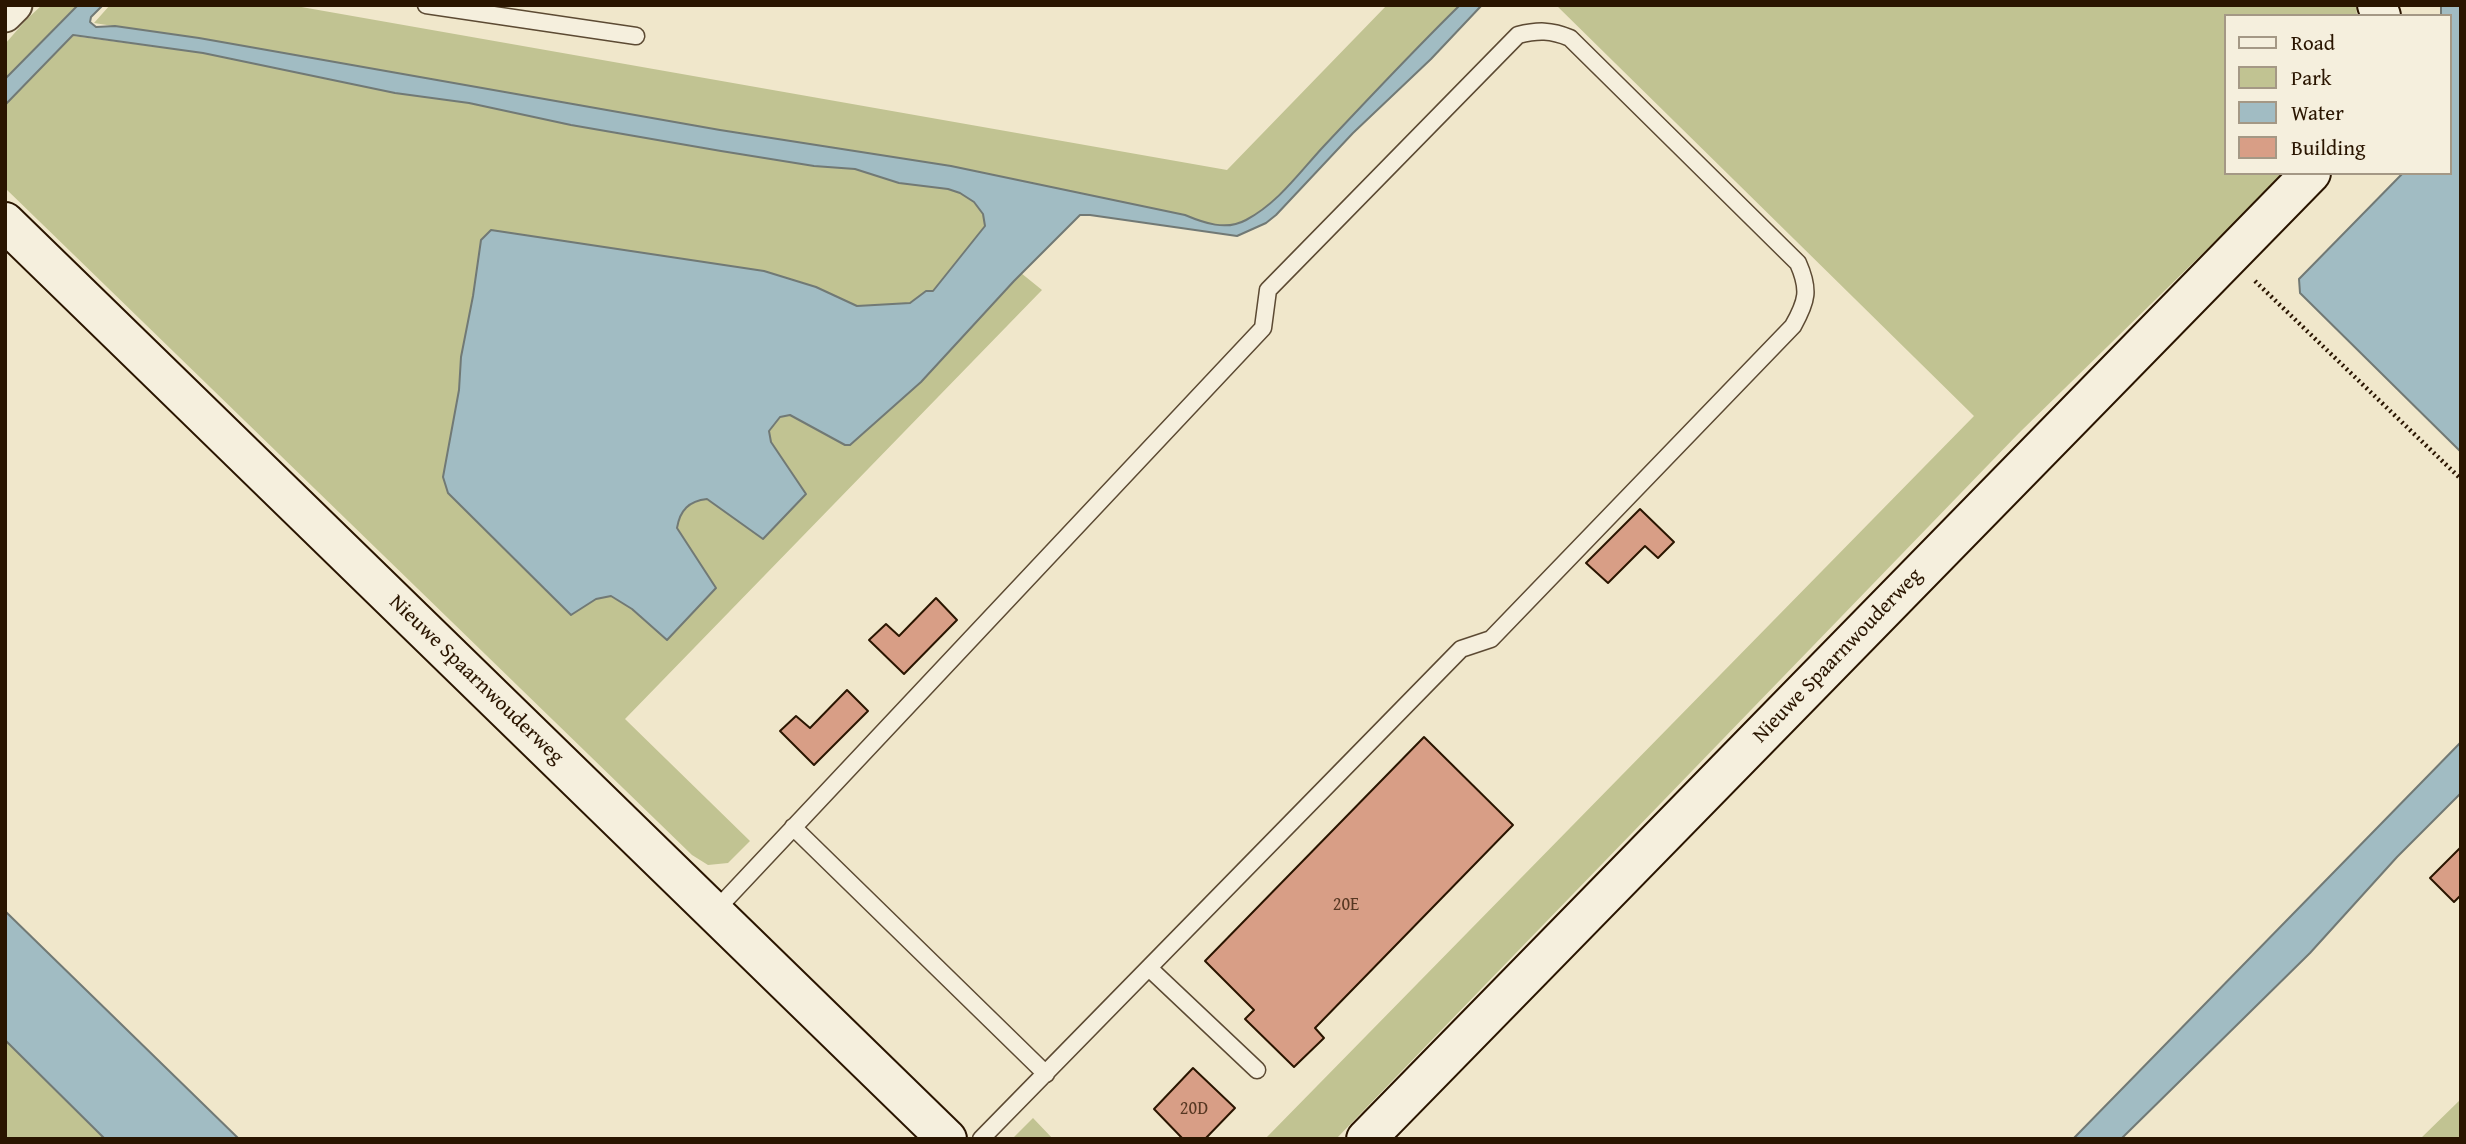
<!DOCTYPE html>
<style>
body{margin:0}
#map{position:relative;width:2466px;height:1144px;overflow:hidden;background:#f0e7cb;font-family:"Gentium Book Plus",serif}
canvas{display:block}
.frame{position:absolute;inset:0;border:7px solid #2a1500;pointer-events:none}
.legend{position:absolute;left:2224px;top:14px;width:228px;height:161px;box-sizing:border-box;background:#f5efdd;border:2px solid #a49885;margin:0;padding:9px 12px;list-style:none;font-size:21px;color:#2a1500}
.legend li{display:flex;align-items:center;gap:14px;height:35px}
.legend b{width:35px;border:2px solid #a49885}
</style>
<div id="map">
<canvas width="2466" height="1144"></canvas>
<div class="frame"></div>
<ul class="legend">
<li><b style="height:9px;background:#f5efdd"></b>Road</li>
<li><b style="height:19px;background:#c1c392"></b>Park</li>
<li><b style="height:19px;background:#a1bcc3"></b>Water</li>
<li><b style="height:19px;background:#d89e86"></b>Building</li>
</ul>
</div>
<script>
const c = document.querySelector('canvas').getContext('2d');
c.lineJoin = 'round';
function fill(path, color) { c.fillStyle = color; c.fill(path, 'evenodd'); }
function stroke(path, color, width, dash) { c.strokeStyle = color; c.lineWidth = width; c.lineCap = dash ? 'butt' : 'round'; c.setLineDash(dash || []); c.stroke(path); }
function drawText(font, color, halo, rows, align = 'center') {
  c.font = font + ' "Gentium Book Plus",serif'; c.lineWidth = 7; c.setLineDash([]); c.textBaseline = 'middle'; c.strokeStyle = halo; c.fillStyle = color; for (const [text, x, y, turn = 0] of rows) {
    c.save(); c.translate(x, y); c.rotate((+turn || 0) * Math.PI / 180); c.textAlign = isNaN(turn) ? turn : align; if (halo) c.strokeText(text, 0, 0); c.fillText(text, 0, 0); c.restore();
  }
}
fill(new Path2D(`
 M42,5H77L5,79V44L26,20Z
 M110,5H290L1227,170L1387,5H1460C1414,50 1370,97 1327,143C1301,170 1279,202 1246,220C1226,232 1204,223 1185,215L951,166L720,130L262,49L94,23Z
 M1556,5H2356L2357,16H2226V173H2285L2019,433L1336,1139H1265L1974,416Z
 M73,36L203,53L395,93L469,103L571,125L795,163L855,169L899,183L948,189L960,193L974,202L983,214L985,226L933,291H926L910,303L857,306L816,287L764,271L491,230L481,240L473,296L461,357L459,390L443,477L448,493L570,615L596,599L611,596L632,609L667,639L716,588L677,528C680,510 689,501 707,499L763,539L806,494L771,442L769,431L780,417L790,415L845,445C913,396 963,333 1021,273L1042,290L625,719L750,841L728,863L708,865L692,855L5,188V105Z
 M5,1040L105,1139H5Z
 M2461,1099V1139H2420Z
 M1033,1118L1053,1139H1012Z`), '#c1c392');
const water = new Path2D(`
 M78,5H103L91,17L90,22L96,27L115,26L199,38L720,130L951,166L1185,215C1204,223 1226,231 1246,220C1278,203 1299,173 1323,147C1368,99 1413,51 1460,5H1482L1431,59L1353,133L1276,215L1266,223L1237,236L1090,215H1080L1014,281L921,382L850,445H845L790,415L780,417L769,431L771,442L806,494L763,539L707,499C689,501 680,510 677,528L716,588L667,640L632,609L611,596L596,599L571,615L448,493L443,477L459,390L461,357L473,296L481,240L491,230L764,271L816,287L857,306L910,303L926,291H933L985,226L983,214L974,202L960,193L948,189L899,183L855,169L814,166L721,151L571,125L469,103L395,93L203,53L73,35L5,105V79Z
 M2441,5H2461V452L2300,293L2299,279L2403,173H2450V16H2441Z
 M2461,742V793L2397,857L2310,953L2121,1139H2073Z
 M5,911L239,1139H105L5,1040Z`);
fill(water, '#a1bcc3');
stroke(water, '#717975', 2);
const building = new Path2D(`
 M1640,509L1674,542L1658,558L1645,546L1608,583L1586,563Z
 M936,598L957,620L904,674L869,640L886,624L899,636Z
 M847,690L868,711L814,765L780,731L796,716L810,728Z
 M1424,737L1513,825L1315,1028L1324,1038L1294,1067L1245,1019L1254,1010L1205,961Z
 M2460,848L2461,895L2454,902L2430,878Z
 M1193,1068L1235,1108L1205,1139H1183L1154,1109Z`);
fill(building, '#d89e86');
stroke(building, '#2a1500', 2);
const lane = new Path2D(`
 M426,5L636,36
 M793,827L1046,1074
 M714,912L1263,328L1268,290L1518,35C1538,30 1551,30 1570,38L1798,263C1810,290 1807,301 1793,326L1491,639L1461,649L981,1139
 M1149,968L1257,1070`);
const street = new Path2D(`
 M5,15L15,5`);
const secondary = new Path2D(`
 M2377,5L2381,16
 M5,222L947,1139
 M1366,1139L2311,173`);
stroke(lane, '#5c4a33', 19);
stroke(street, '#5c4a33', 37);
stroke(secondary, '#2a1500', 42);
stroke(new Path2D(`
 M2255,281L2461,479`), '#2a1500', 4.5, [2, 3.5]);
stroke(lane, '#f5efdd', 16);
stroke(street, '#f5efdd', 33);
stroke(secondary, '#f5efdd', 38);
drawText('18px', '#563722', null, [
 ["20E",1346,905],
 ["20D",1194,1109]
]);
drawText('21px', '#2a1500', '#f5efdd', [
 ["Nieuwe Spaarnwouderweg",1838,656,-46],
 ["Nieuwe Spaarnwouderweg",476,680,44]
]);
</script>
